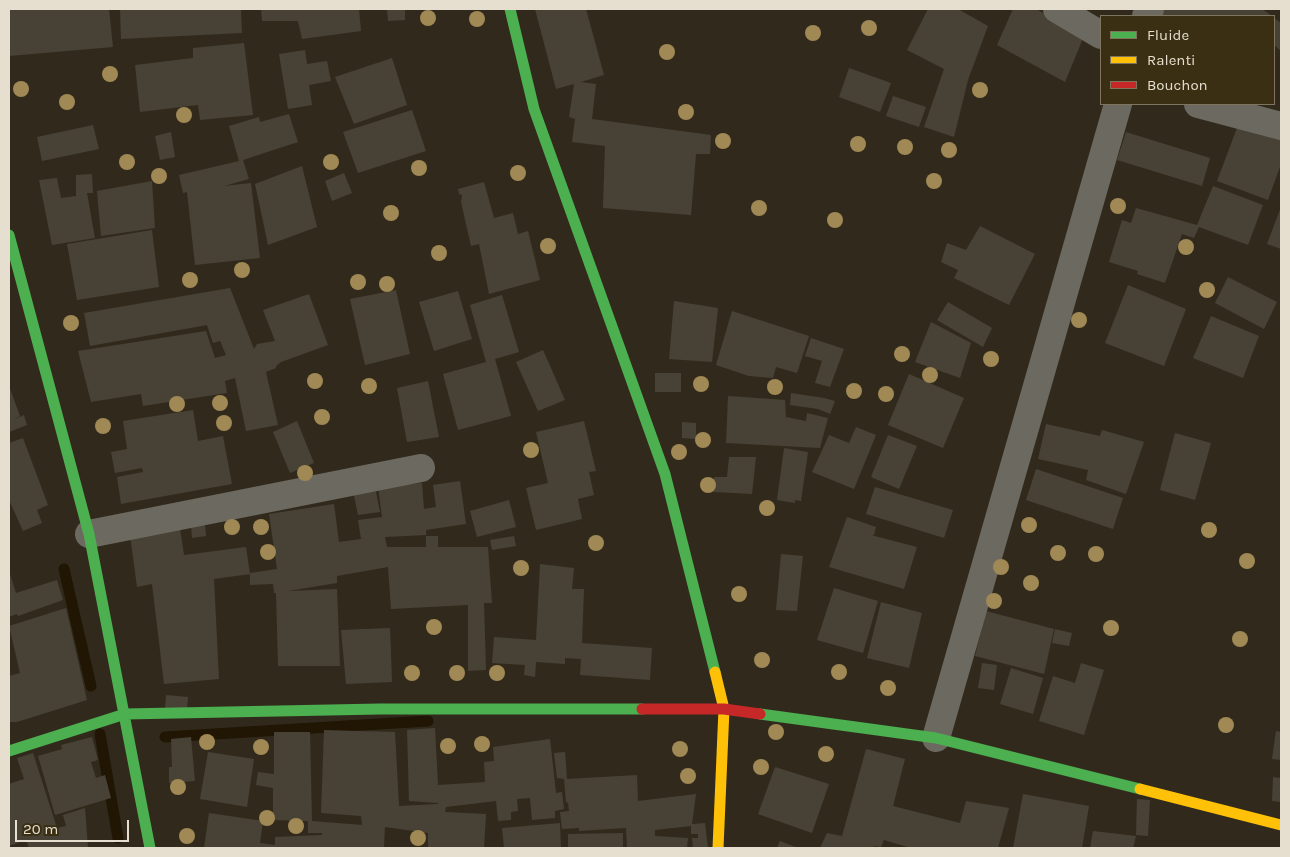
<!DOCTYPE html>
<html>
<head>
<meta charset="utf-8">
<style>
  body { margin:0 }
  #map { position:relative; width:1290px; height:857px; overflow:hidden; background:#312a1c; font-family:Karla,sans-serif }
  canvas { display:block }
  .frame { position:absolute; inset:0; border:10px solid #e6dfcf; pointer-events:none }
  .legend { position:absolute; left:1100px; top:15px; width:175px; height:90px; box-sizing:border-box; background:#3a2e13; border:1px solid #7f755e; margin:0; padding:6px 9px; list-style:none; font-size:15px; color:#e6dfcf }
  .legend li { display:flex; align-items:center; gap:10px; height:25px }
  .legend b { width:25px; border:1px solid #7f755e }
  .scale { position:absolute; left:15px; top:820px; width:114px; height:22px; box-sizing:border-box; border:2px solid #e6dfcf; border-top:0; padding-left:6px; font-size:15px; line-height:18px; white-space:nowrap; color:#e6dfcf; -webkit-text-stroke:4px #3a2e13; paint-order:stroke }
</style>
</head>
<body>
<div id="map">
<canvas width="1290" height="857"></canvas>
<div class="frame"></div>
<ul class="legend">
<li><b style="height:6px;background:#4caf50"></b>Fluide</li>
<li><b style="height:6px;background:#ffc107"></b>Ralenti</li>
<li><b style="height:6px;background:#c62828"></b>Bouchon</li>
</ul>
<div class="scale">20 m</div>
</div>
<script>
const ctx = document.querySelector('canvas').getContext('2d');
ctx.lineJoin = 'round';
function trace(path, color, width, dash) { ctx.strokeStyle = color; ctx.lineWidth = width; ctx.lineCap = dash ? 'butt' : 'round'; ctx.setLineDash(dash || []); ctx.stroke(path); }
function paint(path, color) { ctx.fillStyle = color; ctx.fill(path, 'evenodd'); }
trace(new Path2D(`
  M64,569L91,686
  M100,734L118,838
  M165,737L428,721`), '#211503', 11);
paint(new Path2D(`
  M9,9H109L113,47L9,56Z
  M120,9H241L242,33L121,39Z
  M261,9H359L361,31L302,39L298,21H262Z
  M387,9H405V20L388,21Z
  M535,9H586L604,75L581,82L596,84L592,119L711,135L710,154H696L691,215L603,208L605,146L572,142L575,119L569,117L574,84L556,89Z
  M928,9H958L988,26L968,80L954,137L924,127L944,69L907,50Z
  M1013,9H1036L1084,36L1065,82L997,45Z
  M1164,9H1262L1272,16H1163L1161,15Z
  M1274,18L1281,23V51L1274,45Z
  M244,43L253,115L200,120L198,105L140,112L135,65L193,58V48Z
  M305,50L307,64L327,61L331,81L309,85L312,105L288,109L279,54Z
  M392,58L407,105L354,124L335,77Z
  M849,68L891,83L880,112L839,97Z
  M893,96L926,107L919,127L886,116Z
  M412,110L426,151L358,173L343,132Z
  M289,114L298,142L243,160L249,179L224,186L251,183L260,258L195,265L187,192L183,193L179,175L239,161L229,126L259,117L260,122Z
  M1240,120L1281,136V164L1268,200L1217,181Z
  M93,125L99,149L42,161L37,137Z
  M171,132L175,157L160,160L155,136Z
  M1126,132L1210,158L1202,186L1117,160Z
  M302,166L317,227L268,245L255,184Z
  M344,173L352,193L332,201L325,181Z
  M92,174L93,193H87L95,238L52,245L39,180L57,178L61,198L76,196V175Z
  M152,181L155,228L101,236L97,191Z
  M484,182L494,218L513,213L518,234L528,231L540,280L489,294L479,244L471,246L461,202L462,195L459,194L458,189Z
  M1213,186L1263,205L1248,245L1199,227L1194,238L1182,234L1165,283L1137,274L1138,271L1109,262L1122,220L1131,223L1136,208L1197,225Z
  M1281,207V249L1267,244Z
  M980,226L1035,254L1009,305L954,278L958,270L941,262L947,243L966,250Z
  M152,230L159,287L77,300L67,244Z
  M1228,277L1277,302L1264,329L1215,303Z
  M1128,285L1186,309L1164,366L1105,343Z
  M230,288L254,349L257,344L275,341L263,310L309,294L328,345L281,362L276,366V368L266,372L278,425L246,431L235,378L225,381L227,393L143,406L141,394L91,402L78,351L206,331L215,358L226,355L220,341L213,343L207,325L90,346L84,313Z
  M396,290L410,354L365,365L350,299Z
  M458,291L472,339L434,351L419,302Z
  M502,295L519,352L495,359L511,416L458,430L443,374L486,362L470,305Z
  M674,301L718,308L712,362L669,359Z
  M948,302L992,328L983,347L937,320Z
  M732,311L809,336L797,373L776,367L773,378L749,376L716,365Z
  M1211,316L1259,336L1243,378L1193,358Z
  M931,322L971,343L960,378L915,362Z
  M811,338L844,349L830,387L815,383L822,361L805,356Z
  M543,350L565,400L538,411L516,362Z
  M655,373H681V392H655Z
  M909,374L964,398L943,448L888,425Z
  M428,381L439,437L407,442L397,388Z
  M9,386L20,416L13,420L24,415L27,425L9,432Z
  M791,393L824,398L835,401L830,414L818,409L790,405Z
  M728,396L785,400L786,417L806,421L807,413L828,418L820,448L726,443Z
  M193,410L198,441L223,436L232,484L121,504L117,477L143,472L142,468L115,473L111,452L127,449L123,421Z
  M297,421L314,463L290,473L273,432Z
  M584,421L596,471L589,472L594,495L578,499L582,519L536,530L526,488L548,483L536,432Z
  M682,422L696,423V439L682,438Z
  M1046,424L1100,436L1102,430L1144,442L1126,494L1086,480L1088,470L1038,459Z
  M856,427L876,435L854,489L812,472L829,435L849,443Z
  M1175,433L1211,443L1195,500L1160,490Z
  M888,435L917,446L899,489L871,477Z
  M23,438L48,505L37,510L42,523L23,531L9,500V443Z
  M784,448L808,452L801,501L795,500V503L777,500Z
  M729,457H756L752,494L713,492L714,477H727Z
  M1036,469L1123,498L1113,529L1026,500Z
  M460,481L466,524L426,530V535L385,537L387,547H426V536H438V547H488L492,603H484L486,670L468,671V605L391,609L388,567L337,576V583L288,591L337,589L340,666H278L276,593H274L273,584L250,585V573L277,569L269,514L334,504L339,542L361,539L358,520L382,517L378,486L422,483L424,509L436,507L433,485Z
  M375,487L380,512L358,515L353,491Z
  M875,487L953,510L944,538L866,514Z
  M509,500L516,527L477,537L470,511Z
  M847,517L876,527L874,535H871L917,547L904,589L829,567Z
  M205,525L206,536L192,538L191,526Z
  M180,528L184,555L246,547L250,574L214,579L219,679L164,684L152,584L137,587L130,535Z
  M514,536L516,546L492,550L490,540Z
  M781,554L803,556L797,611L776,610Z
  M540,564L574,568L572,589H584L582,643L652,648L650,680L580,675L581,659L565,658V664L536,662L535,677L524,675L525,665L492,663L494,637L536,640Z
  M9,571L16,593L57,580L63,600L18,616L17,614L9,617Z
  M834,588L878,601L863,653L817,640Z
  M881,602L922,613L909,668L867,658Z
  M66,608L87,700L17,722H9V676L20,673L9,626Z
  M986,611L1054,629L1044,674L975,656Z
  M390,628L392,682L346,684L341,630Z
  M1055,629L1072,633L1069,646L1052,643Z
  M982,663L997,665L994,690L978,688Z
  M1081,663L1104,670L1084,735L1039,721L1053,676L1075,683Z
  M1011,668L1043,678L1033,714L1000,704Z
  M166,695L188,697L187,709L165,708Z
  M435,728L438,785L485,782L484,762L494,761L493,747L550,739L556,793L562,792L564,809L555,811V818L532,820L530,798L517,799L518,811L511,812V820L498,821L496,801L446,807L445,812L486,814L484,848H428V833L385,827L384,847L381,848H204L209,813L263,821L260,843L275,845V837L322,835V833H308V821L273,820V788L256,785L258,772L274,774V732H310L312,821L362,825L361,816L321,813L324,730L395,732L399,806L438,804V803L409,801L407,730Z
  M1276,731L1281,732V760L1272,759Z
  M92,737L98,760L91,762L96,778L105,775L111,798L55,815L38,756L62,749L61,745Z
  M191,737L195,781L169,783V767H172L171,739Z
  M866,749L905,759L893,806L960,823L966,801L1009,808L998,848H911L884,840L881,847L874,846L873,848H820L827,833L842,836Z
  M208,752L254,759L247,807L200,799Z
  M565,752L567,779L637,775L638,801L696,794L692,824L705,823L708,848H693L692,838H698V834H691V826L655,830V836L688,838L687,848H627L626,828L579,831V828L562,829L560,812L569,811L568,803L566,802L564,779L557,778L554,753Z
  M33,753L57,828L66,826L63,815L85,808L88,848H29L26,840L9,846V784L24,779L17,758Z
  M775,767L829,784L812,833L758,814Z
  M1273,777L1281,778V802L1272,801Z
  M1023,794L1089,806L1082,848H1013Z
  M1137,799L1150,800L1148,836L1136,835Z
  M560,823L561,848H504L502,828Z
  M1093,831L1136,836L1133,848H1090Z
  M623,833V848H568V834Z
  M780,841L798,848H777Z`), '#484236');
trace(new Path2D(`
  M1057,9L1101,35
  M1146,16L1150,9
  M1198,104L1281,126
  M89,534L421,468
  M936,738L1118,104`), '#6c6960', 28);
trace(new Path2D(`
  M510,9L534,109L665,474L715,672
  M9,235L89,534L150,848
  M760,714L936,738L1140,789
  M9,751L125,714L380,709H642`), '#4caf50', 11);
trace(new Path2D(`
  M715,672L724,709L718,848
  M1140,789L1281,825`), '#ffc107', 11);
trace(new Path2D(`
  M642,709H724L760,714`), '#c62828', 11);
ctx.fillStyle = '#a08955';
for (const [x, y] of [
  [428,18],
  [477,19],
  [869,28],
  [813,33],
  [667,52],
  [110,74],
  [21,89],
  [980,90],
  [67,102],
  [686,112],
  [184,115],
  [723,141],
  [858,144],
  [905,147],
  [949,150],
  [127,162],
  [331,162],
  [419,168],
  [518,173],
  [159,176],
  [934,181],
  [1118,206],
  [759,208],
  [391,213],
  [835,220],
  [548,246],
  [1186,247],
  [439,253],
  [242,270],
  [190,280],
  [358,282],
  [387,284],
  [1207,290],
  [1079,320],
  [71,323],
  [902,354],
  [991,359],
  [930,375],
  [315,381],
  [701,384],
  [369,386],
  [775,387],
  [854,391],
  [886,394],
  [220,403],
  [177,404],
  [322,417],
  [224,423],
  [103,426],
  [703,440],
  [531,450],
  [679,452],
  [305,473],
  [708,485],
  [767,508],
  [1029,525],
  [232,527],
  [261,527],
  [1209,530],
  [596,543],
  [268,552],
  [1058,553],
  [1096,554],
  [1247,561],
  [1001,567],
  [521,568],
  [1031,583],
  [739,594],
  [994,601],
  [434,627],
  [1111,628],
  [1240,639],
  [762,660],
  [839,672],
  [412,673],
  [457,673],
  [497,673],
  [888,688],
  [1226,725],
  [776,732],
  [207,742],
  [482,744],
  [448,746],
  [261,747],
  [680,749],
  [826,754],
  [761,767],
  [688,776],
  [178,787],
  [267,818],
  [296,826],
  [187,836],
  [418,838]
]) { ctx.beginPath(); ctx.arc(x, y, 8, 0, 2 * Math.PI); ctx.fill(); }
</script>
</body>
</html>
